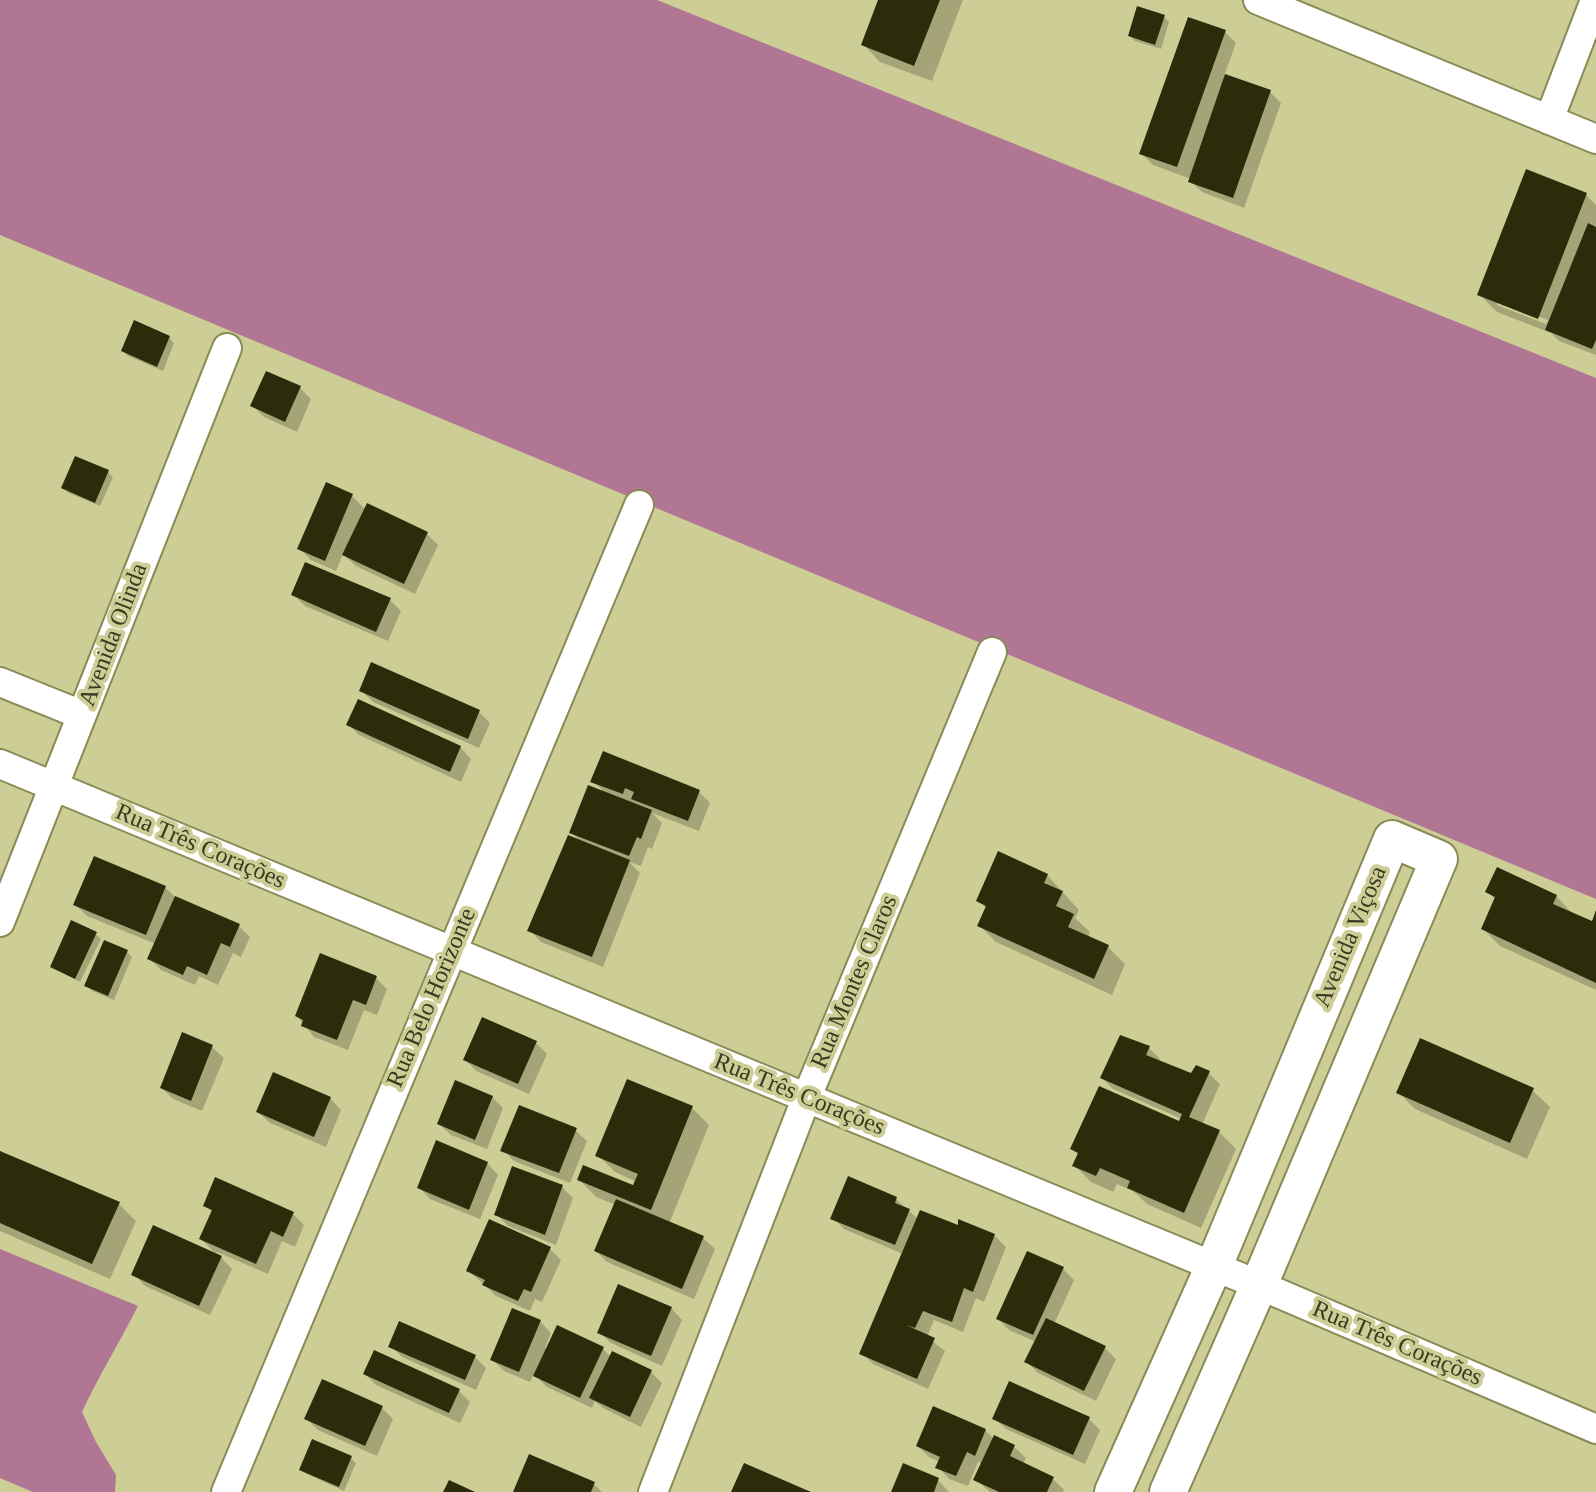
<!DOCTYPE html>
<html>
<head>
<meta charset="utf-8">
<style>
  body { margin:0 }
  canvas { display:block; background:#cdcd96 }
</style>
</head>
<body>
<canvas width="1596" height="1492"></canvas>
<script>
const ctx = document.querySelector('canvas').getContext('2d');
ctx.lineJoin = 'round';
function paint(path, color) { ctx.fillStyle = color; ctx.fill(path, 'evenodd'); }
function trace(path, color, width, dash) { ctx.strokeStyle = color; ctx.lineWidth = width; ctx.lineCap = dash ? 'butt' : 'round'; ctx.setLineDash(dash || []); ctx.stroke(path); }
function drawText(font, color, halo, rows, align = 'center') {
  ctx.font = font + ' Georgia,serif'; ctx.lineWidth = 8; ctx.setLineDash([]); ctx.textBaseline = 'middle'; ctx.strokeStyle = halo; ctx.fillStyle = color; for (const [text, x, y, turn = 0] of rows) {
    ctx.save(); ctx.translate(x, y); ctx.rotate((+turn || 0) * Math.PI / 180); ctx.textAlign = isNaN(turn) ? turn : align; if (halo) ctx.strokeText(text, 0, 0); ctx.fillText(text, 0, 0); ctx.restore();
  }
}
paint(new Path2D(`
  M0,0H657L1596,378V899L0,235Z
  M0,1249L138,1306C120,1342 99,1375 82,1412L96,1442L116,1475L115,1492H33L0,1478Z`), '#b17694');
paint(new Path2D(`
  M880,0H963L932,81L880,62L863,44Z
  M1164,17L1169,22L1161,49L1135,41L1130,36Z
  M1225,32L1236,43L1224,76L1269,91L1281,103L1244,208L1202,192L1190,181L1191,179L1153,165L1141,153Z
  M1586,195L1596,205V355L1559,341L1551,333L1497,312L1479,294ZM1497,301L1548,320L1546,324L1497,305Z
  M169,338L174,343L163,371L128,356L123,351Z
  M300,388L311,399L297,432L264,417L253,406Z
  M108,472L113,477L100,506L69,493L63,488Z
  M352,496L366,510L427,534L438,545L415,594L356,566L343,554L336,571L311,560L300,549Z
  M294,595L390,600L401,611L388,641L305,606Z
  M361,690L479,712L490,723L479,748L373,702Z
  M348,724L460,747L471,759L461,782L359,735Z
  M593,781L699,792L710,803L699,831L652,813L662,823L652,849L648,847L641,866L629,862L640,873L603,967L541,942L530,930L582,843L572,833L606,794Z
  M1047,875L1079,910L1075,918L1090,932L1088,938L1108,947L1125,964L1112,995L996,942L979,925L987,909L979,901Z
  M165,887L176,898L239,926L250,937L241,957L233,953L218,985L199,976L195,985L161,970L150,959L156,944L87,916L76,905Z
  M1488,892L1556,896L1573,914L1594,924L1596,917V990L1500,946L1483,929L1496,900Z
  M96,934L101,939L80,982L53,966Z
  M127,952L132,957L114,1000L92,991L87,985Z
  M376,978L387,989L377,1015L364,1010L348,1050L314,1037L297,1016Z
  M183,1035L212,1047L224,1058L202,1111L173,1099L162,1088Z
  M536,1043L547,1054L529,1094L476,1071L465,1059Z
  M1149,1048L1160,1059L1158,1062L1191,1076L1208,1073L1220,1084L1202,1125L1219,1132L1236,1149L1201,1228L1147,1204L1133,1191L1117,1184L1113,1192L1091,1182L1074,1165L1079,1155L1073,1149L1180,1124L1182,1119L1113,1089L1102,1078Z
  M1532,1090L1550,1107L1527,1159L1415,1109L1398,1092Z
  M492,1097L503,1108L487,1149L451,1135L439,1124Z
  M330,1098L341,1110L326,1147L270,1123L258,1112Z
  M692,1108L709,1125L669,1224L703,1238L715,1249L694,1299L607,1262L596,1251L616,1205L596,1197L579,1179L634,1188L637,1182L615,1172L598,1155Z
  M575,1130L587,1141L570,1183L514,1161L503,1150Z
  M0,1153L119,1204L136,1221L110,1279L0,1231Z
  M487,1163L498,1175L480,1219L430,1199L419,1187Z
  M562,1187L573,1198L556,1245L508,1226L496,1214Z
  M896,1199L918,1219L994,1235L1006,1247L984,1302L976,1298L963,1332L934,1320L927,1337L945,1351L928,1389L873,1364L862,1353L903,1254L844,1229L833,1218Z
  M205,1205L293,1214L304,1225L295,1247L282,1241L268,1274L215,1251L232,1269L210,1315L145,1286L134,1274L218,1256L201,1239L213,1213Z
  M550,1249L561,1260L542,1302L535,1299L530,1311L496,1296L468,1270Z
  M1063,1269L1074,1280L1054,1324L1105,1348L1116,1359L1096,1401L1038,1373L1027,1362L1036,1342L1009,1330L998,1319Z
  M671,1308L682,1320L662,1366L611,1343L599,1332Z
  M540,1321L551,1333L545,1348L603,1349L611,1357L613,1353L651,1372L662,1383L641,1427L603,1408L595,1401L592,1408L547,1387L534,1374L530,1382L504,1371L493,1360Z
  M391,1346L475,1357L486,1368L476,1390L402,1357Z
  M365,1374L459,1391L470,1402L460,1423L376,1385Z
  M382,1408L393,1419L377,1456L318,1430L307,1419Z
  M994,1418L1089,1419L1100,1430L1085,1464L1006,1429Z
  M985,1430L994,1439L1014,1447L1026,1458L1023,1464L1053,1479L1064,1490L1063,1492H990L975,1479L983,1464L978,1462L968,1486L949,1479L938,1467L940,1462L929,1457L918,1446Z
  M351,1458L356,1463L344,1491L307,1474L301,1469Z
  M938,1480L949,1492H893Z
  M594,1484L602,1492H515Z`), '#0003');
paint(new Path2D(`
  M878,0H940L914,66L861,45Z
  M1137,6L1165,15L1155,45L1128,36Z
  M1188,17L1226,30L1177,167L1139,154Z
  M1225,74L1271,90L1233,198L1188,182Z
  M1526,169L1587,193L1538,319L1477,295Z
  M1588,223L1596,227V340L1592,349L1545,330Z
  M134,320L170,336L157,367L121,351Z
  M266,371L301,386L285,422L250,406Z
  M75,456L109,470L95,503L61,488Z
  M326,482L353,494L325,561L297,549Z
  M367,503L428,532L404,584L342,555Z
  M305,562L391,598L376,632L291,595Z
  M371,662L480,710L468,739L359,691Z
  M358,699L461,746L450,772L346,725Z
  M603,751L700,790L688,821L631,799L634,792L625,788L623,794L590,782Z
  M588,785L652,810L641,839L637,837L629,856L569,833Z
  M568,835L630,860L592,957L527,931Z
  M998,851L1048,874L1044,883L1063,891L1056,906L1074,914L1068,927L1109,945L1094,979L977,926L986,906L976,901Z
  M94,856L166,886L146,935L73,905Z
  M1497,867L1557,895L1553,904L1592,921L1596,910V983L1481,929L1495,897L1485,892Z
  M175,896L240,924L230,947L221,943L207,975L187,966L183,975L147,959Z
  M71,920L97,932L75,979L50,967Z
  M104,940L128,950L108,996L84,986Z
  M320,953L377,976L366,1005L353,1000L337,1040L301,1026L303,1020L295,1016Z
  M482,1017L537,1041L518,1084L463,1060Z
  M182,1032L213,1045L191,1101L160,1088Z
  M1120,1035L1150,1046L1146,1055L1191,1073L1196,1065L1210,1071L1189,1117L1220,1130L1184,1213L1127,1188L1130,1181L1100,1168L1096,1176L1072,1166L1078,1153L1070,1149L1099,1086L1179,1121L1182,1114L1100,1078Z
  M1420,1038L1534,1088L1510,1143L1396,1093Z
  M273,1072L331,1097L314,1137L256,1112Z
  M627,1079L693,1106L651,1210L577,1180L583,1165L633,1185L638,1174L595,1156Z
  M455,1080L493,1096L475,1140L437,1124Z
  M519,1105L577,1128L559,1173L500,1151Z
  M436,1140L488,1162L469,1210L417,1188Z
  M0,1151L120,1202L92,1264L0,1223Z
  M512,1166L563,1185L545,1235L494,1215Z
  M848,1176L897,1197L895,1203L910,1209L895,1245L830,1219Z
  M215,1177L294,1212L283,1237L271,1231L256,1264L199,1239L212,1210L203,1206Z
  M616,1199L704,1236L682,1289L594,1251Z
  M920,1210L958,1225V1219L995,1234L973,1292L964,1288L952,1322L923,1311L915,1328L906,1325L935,1338L917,1379L859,1354Z
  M489,1219L551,1247L531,1292L524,1289L518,1301L482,1285L485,1280L466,1271Z
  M153,1225L222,1256L199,1306L131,1275Z
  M1027,1251L1064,1267L1033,1335L996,1319Z
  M618,1284L672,1307L651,1356L597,1333Z
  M512,1308L541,1320L519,1372L490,1360Z
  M1046,1318L1106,1346L1084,1391L1024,1362Z
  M399,1321L476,1355L465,1380L388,1347Z
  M557,1325L604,1347L580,1398L533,1376Z
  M374,1350L460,1389L449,1413L363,1374Z
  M612,1351L652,1370L630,1417L589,1398Z
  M322,1379L383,1406L365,1446L304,1419Z
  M1009,1381L1090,1417L1073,1455L992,1419Z
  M933,1406L986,1429L975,1456L967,1452L956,1476L935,1468L940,1457L916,1446Z
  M994,1435L1015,1445L1010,1456L1054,1477L1047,1492H999L973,1480Z
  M312,1439L352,1456L339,1487L299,1470Z
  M529,1454L595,1482L591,1492H513Z
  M744,1463L811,1492H731Z
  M903,1463L939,1478L934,1492H891Z
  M449,1480L475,1492H443Z`), '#2c2c0b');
const minor = new Path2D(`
  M1258,0L1596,139
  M1549,120L1595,0
  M0,682L82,715
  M0,764L1259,1285L1596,1429
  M0,922L227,348
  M226,1492L639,505
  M653,1492L806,1099L992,652`);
const tertiary = new Path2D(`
  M1113,1492L1214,1266L1392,839L1439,859L1259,1285L1168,1492`);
trace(minor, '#8a8a55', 32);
trace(tertiary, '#8a8a55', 40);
trace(minor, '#fff', 28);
trace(tertiary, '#fff', 36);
drawText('24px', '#3a3a23', '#cdcd96', [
  ["Avenida Olinda",114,635,-69],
  ["Rua Três Corações",200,847,23],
  ["Avenida Viçosa",1351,937,-67],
  ["Rua Montes Claros",855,982,-67],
  ["Rua Belo Horizonte",432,998,-67],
  ["Rua Três Corações",799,1095,22],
  ["Rua Três Corações",1397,1344,23]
]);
</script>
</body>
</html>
